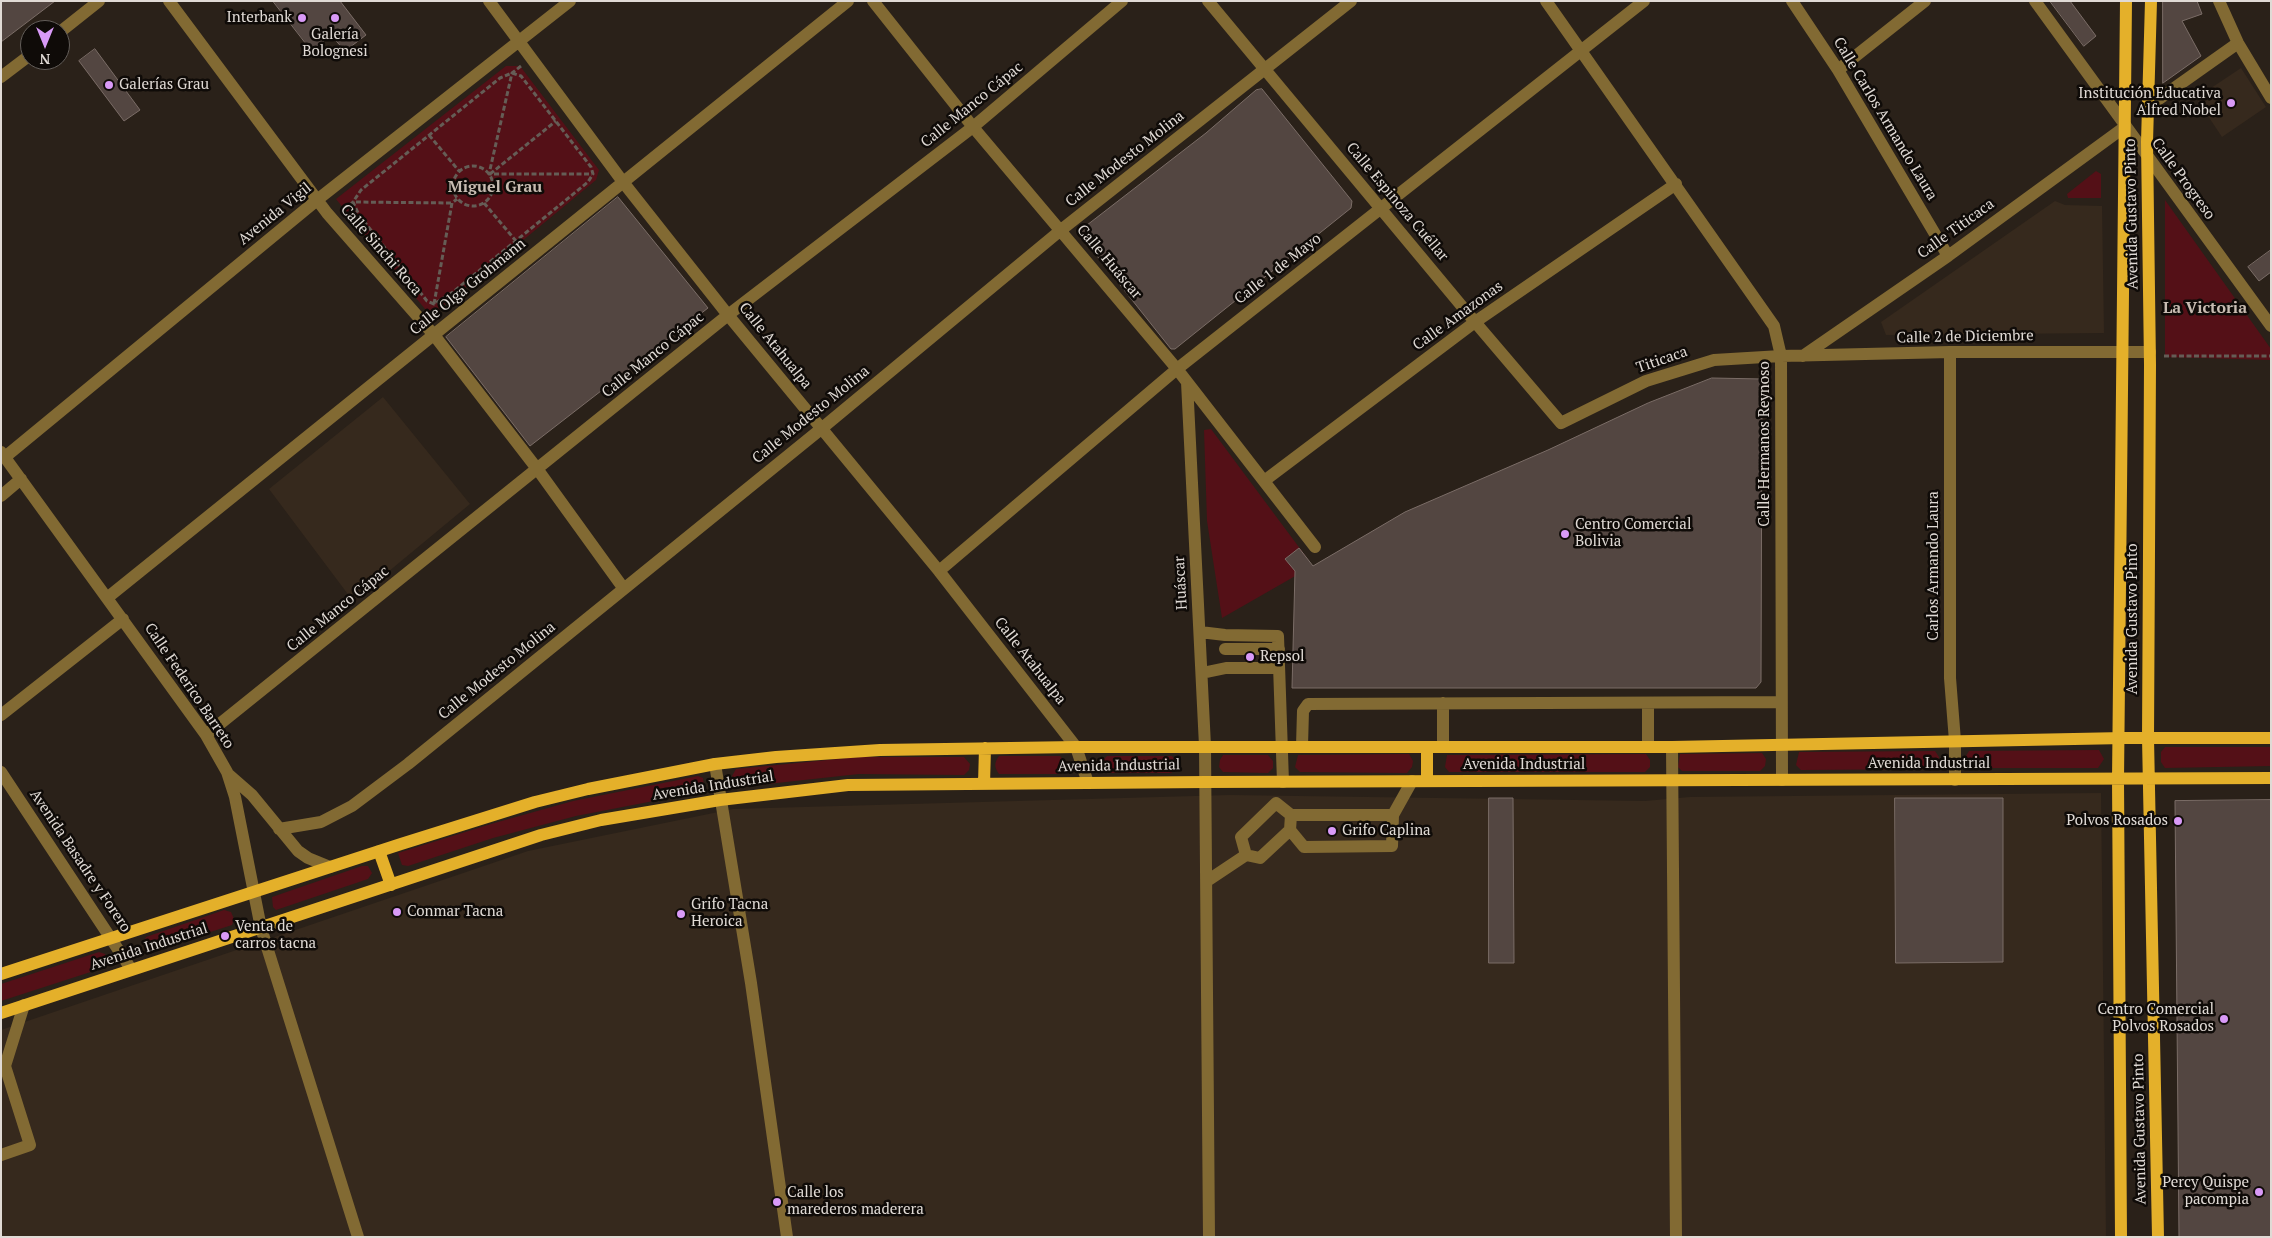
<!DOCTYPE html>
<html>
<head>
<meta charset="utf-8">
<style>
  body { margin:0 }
  #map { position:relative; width:2272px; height:1238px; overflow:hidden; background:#2a2119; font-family:"PT Serif",serif }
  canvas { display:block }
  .frame { position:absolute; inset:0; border:2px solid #e0dad5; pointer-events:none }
  .north { position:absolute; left:20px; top:20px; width:50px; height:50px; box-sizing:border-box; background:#0f0b08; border:1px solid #635e5a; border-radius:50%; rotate:180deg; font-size:14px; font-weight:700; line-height:20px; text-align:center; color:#e0dad5 }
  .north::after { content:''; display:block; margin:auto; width:18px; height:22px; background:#d99af7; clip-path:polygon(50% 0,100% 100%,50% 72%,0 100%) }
</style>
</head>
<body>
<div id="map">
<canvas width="2272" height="1238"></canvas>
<div class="frame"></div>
<div class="north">N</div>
</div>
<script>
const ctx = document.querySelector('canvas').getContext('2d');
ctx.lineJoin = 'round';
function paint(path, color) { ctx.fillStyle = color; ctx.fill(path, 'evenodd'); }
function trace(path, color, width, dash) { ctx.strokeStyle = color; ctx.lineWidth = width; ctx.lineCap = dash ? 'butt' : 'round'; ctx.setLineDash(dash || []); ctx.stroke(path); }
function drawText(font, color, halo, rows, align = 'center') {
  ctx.font = font + ' "PT Serif",serif'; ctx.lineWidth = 5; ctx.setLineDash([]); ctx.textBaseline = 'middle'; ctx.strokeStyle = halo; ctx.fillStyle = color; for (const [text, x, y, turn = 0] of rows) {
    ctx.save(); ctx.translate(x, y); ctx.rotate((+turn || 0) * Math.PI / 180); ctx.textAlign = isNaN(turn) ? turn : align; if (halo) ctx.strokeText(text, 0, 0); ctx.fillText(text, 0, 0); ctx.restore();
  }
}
paint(new Path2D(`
  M2241,68L2266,107L2222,137L2196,98Z
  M2055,201L2065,205L2102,206L2104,333L1886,335L1881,322Z
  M383,397L470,504L353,601L269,489Z
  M2101,793L2106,1237H1V1030L528,851L733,809L1230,795L1645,801L1690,797Z`), '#36291d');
paint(new Path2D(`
  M506,66H520L599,170L596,180L436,312L425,309L336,199Z
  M2096,171L2101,174V198H2068L2067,194Z
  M2165,200L2271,349V360L2165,357Z
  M1211,429L1307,558L1311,567L1222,618L1207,521L1204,430Z
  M2165,747H2271V766L2165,768L2161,762V752Z
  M2099,750L2104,759L2098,768H1971L1966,764V756L1969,751Z
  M1935,751L1939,757L1938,764L1933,769L1801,770L1796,765L1799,752Z
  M1762,753L1766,759L1765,766L1760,771H1682L1678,767L1680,754Z
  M1409,754L1413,761L1412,767L1407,773L1300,772L1295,767L1298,755Z
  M1646,754L1650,760V767L1645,772H1449L1445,767L1447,755Z
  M1223,755H1268L1273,761V768L1268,773L1223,772L1219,767L1220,760Z
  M999,756H1060L1066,763L1065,769L1060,774H999C994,767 994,763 999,756Z
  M1107,756H1172L1177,762V769L1171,773H1107L1103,768V760Z
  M858,757H964L970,764L969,770L964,775L859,774L740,787L735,784L732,776L736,769Z
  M698,776L703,778L704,787L700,792L576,816L493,838L408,866L402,865L398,853L491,824L573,801Z
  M362,866H368L372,873L368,879L276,910L273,907L272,897Z
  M224,910L231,912L234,919L232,925L155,950L148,949L144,942L146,937Z
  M99,952L105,954L108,961L106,967L1,1001V984Z`), '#541017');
const building = new Path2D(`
  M1,1H55L1,42Z
  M273,1H340L366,35L345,51L331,35L312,51Z
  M2050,1H2070L2096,36L2084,46Z
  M2163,1H2197L2202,14L2182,21L2201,56L2163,83Z
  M95,49L140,110L124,121L79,61Z
  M1262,89L1352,201L1351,208L1175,349H1171L1078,232L1206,133L1256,90Z
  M618,197L708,308L530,446L446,337Z
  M2271,250V272L2259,281L2248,267Z
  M1712,378L1762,379L1761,682L1756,688H1292L1295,571L1285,559L1299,548L1313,566L1405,512L1548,450L1648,403Z
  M1489,798H1513L1514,963H1489Z
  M1895,798H2003V962L1896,963Z
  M2271,800V1237H2179L2175,801Z`);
paint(building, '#534641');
trace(building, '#7b6d67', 1);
trace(new Path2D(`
  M521,66L512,73L489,174H592
  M512,73L521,76L591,167L593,174L588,182L453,292L434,304L427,301L359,215L353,202L361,190L500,78Z
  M429,135L459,171
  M453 186a20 20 0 1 1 40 0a20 20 0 1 1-40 0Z
  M490,174L556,121
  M484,203L516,241
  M344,210L353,202L452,203
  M434,304L452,203L457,199
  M2164,356H2271`), '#655d56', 3, [5, 2.5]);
trace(new Path2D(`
  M169,1L327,213L434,335L538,470L624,589
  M489,1L623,182L728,315L939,571L1076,747L1088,783
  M873,1L973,127L1177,369L1315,547
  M1208,1L1475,322L1561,423L1646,381L1714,360L1781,356L1950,352H2150
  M1546,1L1774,326L1781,356L1782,780
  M1792,1L1838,70L1948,256
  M2035,1L2271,326
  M2219,1L2238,43L2271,98
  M60,32L99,1
  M1838,70L1925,1
  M1,77L30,55
  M2149,106L2238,43
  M1950,352V678L1955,741V780
  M1803,356L1948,256L2126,126
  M1187,382L1205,746L1209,1237
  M1,452L206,735L227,772L235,797L261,928L358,1237
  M5,457L317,200L570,1
  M1264,481L1475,322L1676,184
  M1,496L21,479
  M939,571L1177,369L1644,1
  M107,598L848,1
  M1200,632L1225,635L1278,636L1283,782
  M1225,649H1279
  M1202,673L1226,668H1279
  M1,715L123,619
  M206,735L728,315L973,127L1122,1
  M1302,746L1303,711L1308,704L1781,702
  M1443,747V703
  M1648,747V703
  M1672,747L1676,1237
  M715,764L751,983L787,1237
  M1,772L131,969
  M228,774L252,795L298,851L308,858L330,867
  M1291,815L1290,830L1304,847L1392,846L1393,815L1412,781
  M279,829L321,822L352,806L408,764L821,429L1061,230L1351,1
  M1246,855L1241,837L1276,803L1291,815H1393
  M1207,881L1246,855L1260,858L1290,830
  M1,1155L30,1145L5,1066L24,1005`), '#826a33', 12);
trace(new Path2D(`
  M2151,1L2147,142L2150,365L2148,738L2158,1237
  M1427,747V781
  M984,784L985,748
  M379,851L391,885
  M1,974L401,844L535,802L588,789L715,764L776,757L880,750L1076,747H1672L2124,738H2271
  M1,1013L541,835L601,820L720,800L848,785L1206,782L2271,778
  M2121,1237L2118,780L2126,1`), '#e4b02a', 12);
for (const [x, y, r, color] of [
  [302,18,5,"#d99af7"],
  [335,18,5,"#d99af7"],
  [109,85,5,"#d99af7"],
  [2231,103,5,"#d99af7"],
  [1565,534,5,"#d99af7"],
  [1250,657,5,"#d99af7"],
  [2178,821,5,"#d99af7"],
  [1332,831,5,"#d99af7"],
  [397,912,5,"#d99af7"],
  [681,914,5,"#d99af7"],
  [225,936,5,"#d99af7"],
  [2224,1019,5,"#d99af7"],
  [2259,1192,5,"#d99af7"],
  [777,1202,5,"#d99af7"]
]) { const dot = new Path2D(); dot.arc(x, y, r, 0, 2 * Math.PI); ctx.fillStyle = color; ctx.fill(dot); trace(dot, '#0f0b08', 2); }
drawText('15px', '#e0dad5', '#0f0b08', [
  ["Interbank",292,18,"right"],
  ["Galería",335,35,"center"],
  ["Bolognesi",335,52,"center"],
  ["Galerías Grau",119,85],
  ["Institución Educativa",2221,94,"right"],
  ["Alfred Nobel",2221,111,"right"],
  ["Centro Comercial",1575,525],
  ["Bolivia",1575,542],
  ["Repsol",1260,657],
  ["Polvos Rosados",2168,821,"right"],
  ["Grifo Caplina",1342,831],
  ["Grifo Tacna",691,905],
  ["Heroica",691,922],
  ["Conmar Tacna",407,912],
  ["Venta de",235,927],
  ["carros tacna",235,944],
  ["Centro Comercial",2214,1010,"right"],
  ["Polvos Rosados",2214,1027,"right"],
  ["Percy Quispe",2249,1183,"right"],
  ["pacompia",2249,1200,"right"],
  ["Calle los",787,1193],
  ["marederos maderera",787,1210]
], 'left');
drawText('15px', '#e0dad5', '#0f0b08', [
  ["Calle Manco Cápac",972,105,-39],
  ["Calle Carlos Armando Laura",1885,119,59],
  ["Calle Modesto Molina",1125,159,-38],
  ["Calle Progreso",2183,179,54],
  ["Calle Espinoza Cuéllar",1397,202,50],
  ["Avenida Vigil",275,214,-39],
  ["Avenida Gustavo Pinto",2132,214,-91],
  ["Calle Titicaca",1956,229,-36],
  ["Calle Sinchi Roca",381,250,49],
  ["Calle Huáscar",1109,262,50],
  ["Calle 1 de Mayo",1278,269,-38],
  ["Calle Olga Grohmann",468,287,-39],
  ["Calle Amazonas",1458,316,-36],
  ["Calle 2 de Diciembre",1965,337,-1],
  ["Calle Atahualpa",775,346,51],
  ["Calle Manco Cápac",653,355,-39],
  ["Titicaca",1662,360,-19],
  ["Calle Modesto Molina",811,415,-39],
  ["Calle Hermanos Reynoso",1765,444,-90],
  ["Carlos Armando Laura",1934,566,-90],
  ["Huáscar",1181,583,-93],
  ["Calle Manco Cápac",338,609,-39],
  ["Avenida Gustavo Pinto",2133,619,-90],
  ["Calle Atahualpa",1030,661,52],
  ["Calle Modesto Molina",497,671,-39],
  ["Calle Federico Barreto",189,686,56],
  ["Avenida Industrial",1929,764],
  ["Avenida Industrial",1524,765],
  ["Avenida Industrial",1119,766,-1],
  ["Avenida Industrial",713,786,-9],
  ["Avenida Basadre y Forero",80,861,56],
  ["Avenida Industrial",149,947,-18],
  ["Avenida Gustavo Pinto",2140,1129,-91]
]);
drawText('bold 16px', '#c8bcb2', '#0f0b08', [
  ["Miguel Grau",495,187],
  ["La Victoria",2205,308]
]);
</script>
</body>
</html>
